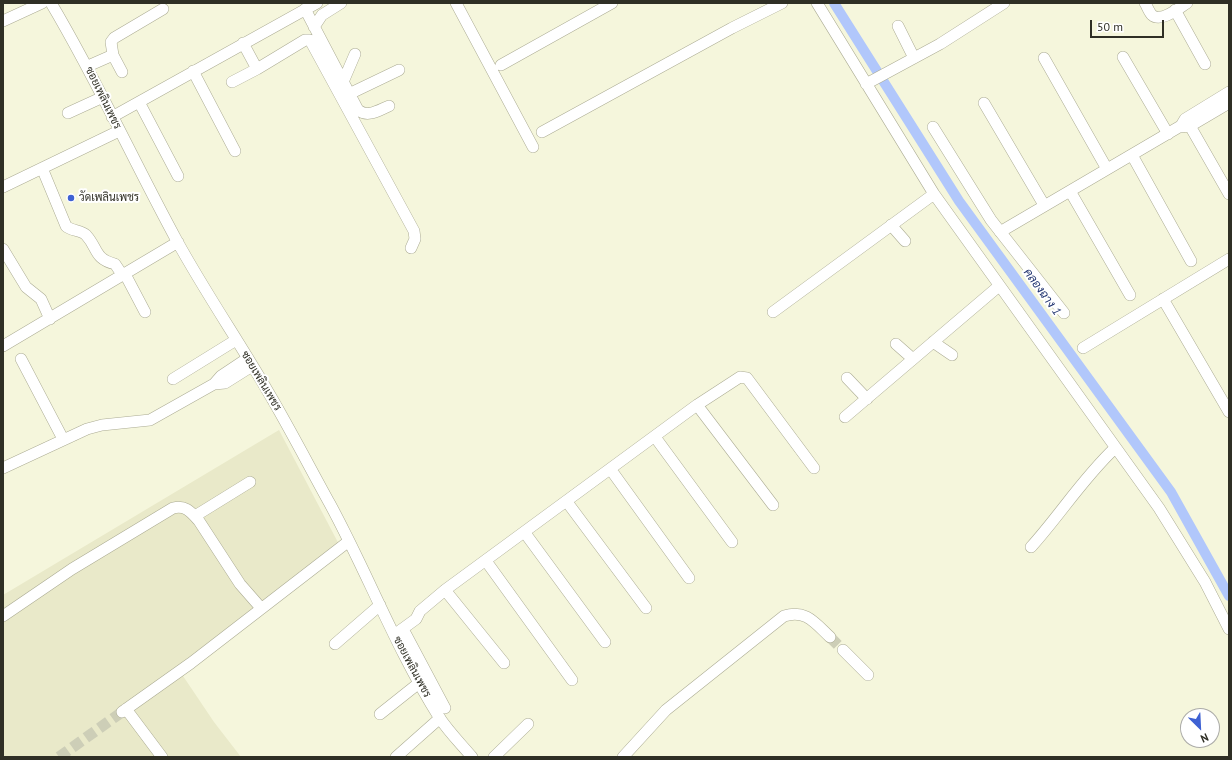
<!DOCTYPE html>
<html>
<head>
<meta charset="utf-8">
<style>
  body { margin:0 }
  #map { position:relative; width:1232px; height:760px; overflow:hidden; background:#f5f6dc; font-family:"PT Sans",sans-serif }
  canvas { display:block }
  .frame { position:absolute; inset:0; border:4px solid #2f2f25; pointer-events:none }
  .north { position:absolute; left:1180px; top:708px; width:40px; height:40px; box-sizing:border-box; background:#fff; border:1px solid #acaca8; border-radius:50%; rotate:156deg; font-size:11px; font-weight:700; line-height:16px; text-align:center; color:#2f2f25 }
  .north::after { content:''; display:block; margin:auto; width:14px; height:18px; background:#3e61d3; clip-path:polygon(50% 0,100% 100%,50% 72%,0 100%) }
  .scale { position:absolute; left:1090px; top:20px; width:74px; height:18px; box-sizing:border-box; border:2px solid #2f2f25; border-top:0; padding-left:5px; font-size:12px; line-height:14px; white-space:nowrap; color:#2f2f25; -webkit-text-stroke:3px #fff; paint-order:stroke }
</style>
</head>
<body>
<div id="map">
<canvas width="1232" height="760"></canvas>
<div class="frame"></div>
<div class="north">N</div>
<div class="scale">50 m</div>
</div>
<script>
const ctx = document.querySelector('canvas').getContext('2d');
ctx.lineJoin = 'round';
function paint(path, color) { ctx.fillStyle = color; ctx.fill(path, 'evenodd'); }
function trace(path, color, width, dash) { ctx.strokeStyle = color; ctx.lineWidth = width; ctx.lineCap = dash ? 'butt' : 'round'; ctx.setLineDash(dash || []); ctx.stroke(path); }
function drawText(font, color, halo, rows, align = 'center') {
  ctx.font = font + ' "PT Sans",Sarabun,sans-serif'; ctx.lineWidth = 4; ctx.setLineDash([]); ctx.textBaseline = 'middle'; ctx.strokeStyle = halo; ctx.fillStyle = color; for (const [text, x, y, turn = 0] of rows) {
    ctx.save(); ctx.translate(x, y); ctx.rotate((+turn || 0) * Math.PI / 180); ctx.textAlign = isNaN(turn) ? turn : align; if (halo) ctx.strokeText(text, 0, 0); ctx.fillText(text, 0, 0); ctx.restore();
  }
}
paint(new Path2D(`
  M279,430L343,552L181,673L214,722L241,757H3V595Z`), '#e9e9c9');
trace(new Path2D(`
  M834,3L959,201L1171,492L1229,596`), '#b1c7fb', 10);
trace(new Path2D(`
  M830,637L843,650
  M59,757L122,712`), '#cdceb7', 11, [11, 5.5]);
const minor = new Path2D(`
  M51,3C97,80 134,162 177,241C205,292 238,340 267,390C289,427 309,466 330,504C368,574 396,649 439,717C448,731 461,744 472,757
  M456,3L533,147
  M817,3L934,194L1159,508L1205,582L1229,629
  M1145,3C1147,6 1149,12 1152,15C1161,23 1179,8 1187,3
  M305,9L358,110C368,118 379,110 389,106
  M1175,10L1205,64
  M3,21L42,3
  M898,26L914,58
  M314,27L322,15L341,3
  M243,43L257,69L305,40H310L414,231L415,239L411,248
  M113,55L122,72
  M1123,57L1168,134
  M1044,58L1107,169
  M501,65L612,3
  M88,66L113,55L111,42L114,38L163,9
  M193,71L235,151
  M232,82L257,69
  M343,82L355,54
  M866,84L940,44L1004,3
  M349,94L399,70
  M139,102L178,176
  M984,103L1044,205
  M68,113L103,97
  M112,117L317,3
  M1186,119L1229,194
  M1182,124L1185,119L1229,92
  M933,127L991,220L1064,313
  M542,132L732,28L782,3
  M1132,155L1191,261
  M42,168L66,226C71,231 81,230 86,235C98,248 94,259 115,264L123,276
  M3,187L119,131
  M1070,191L1130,295
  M891,225L905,241
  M1000,232L1179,127L1190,126L1229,103
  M3,249L26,287L41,299L50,319
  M125,274L145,312
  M1163,299L1229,412
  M773,312L934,194
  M933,342L952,355
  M896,344L913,359
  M3,346L178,242
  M1083,348L1229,259
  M21,359L63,439
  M847,378L867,399
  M173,379L236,340
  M214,384L221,376L248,358
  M697,405L773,505
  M845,417L999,286
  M655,437L732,542
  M3,468L87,429L102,425L150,420L214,384L225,383L252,366
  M611,470L689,578
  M567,502L646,608
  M195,516L250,482
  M525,533L605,642
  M1031,547C1060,515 1083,478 1115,448
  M486,561L572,680
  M445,590L504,663
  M3,616L72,569L173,508C186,505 191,512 199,521L240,584L261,608
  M403,629L445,708
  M394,635L416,619L420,611L445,590L697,405L740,377L747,378L814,468
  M335,644L380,605
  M843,650L868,675
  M126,709L162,757
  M122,712L191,663L349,541
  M380,714L419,683
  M396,757L440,718
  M494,757L528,724
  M623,757L666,710L784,616C806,609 815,623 830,637`);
trace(minor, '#abab93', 12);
trace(minor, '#fff', 11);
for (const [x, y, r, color] of [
  [71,198,4,"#3e61d3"]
]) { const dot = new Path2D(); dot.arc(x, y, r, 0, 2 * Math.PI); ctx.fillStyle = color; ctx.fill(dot); trace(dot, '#fff', 1.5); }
drawText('11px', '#2f2f25', '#fff', [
  ["ซอยเพลินเพชร",103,98,64],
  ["ซอยเพลินเพชร",261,381,59],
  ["ซอยเพลินเพชร",412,667,62]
]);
drawText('11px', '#2f2f25', '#fff', [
  ["วัดเพลินเพชร",79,198]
], 'left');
drawText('italic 12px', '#20336f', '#fff', [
  ["คลองฉาง 1",1042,292,54]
]);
</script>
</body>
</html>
